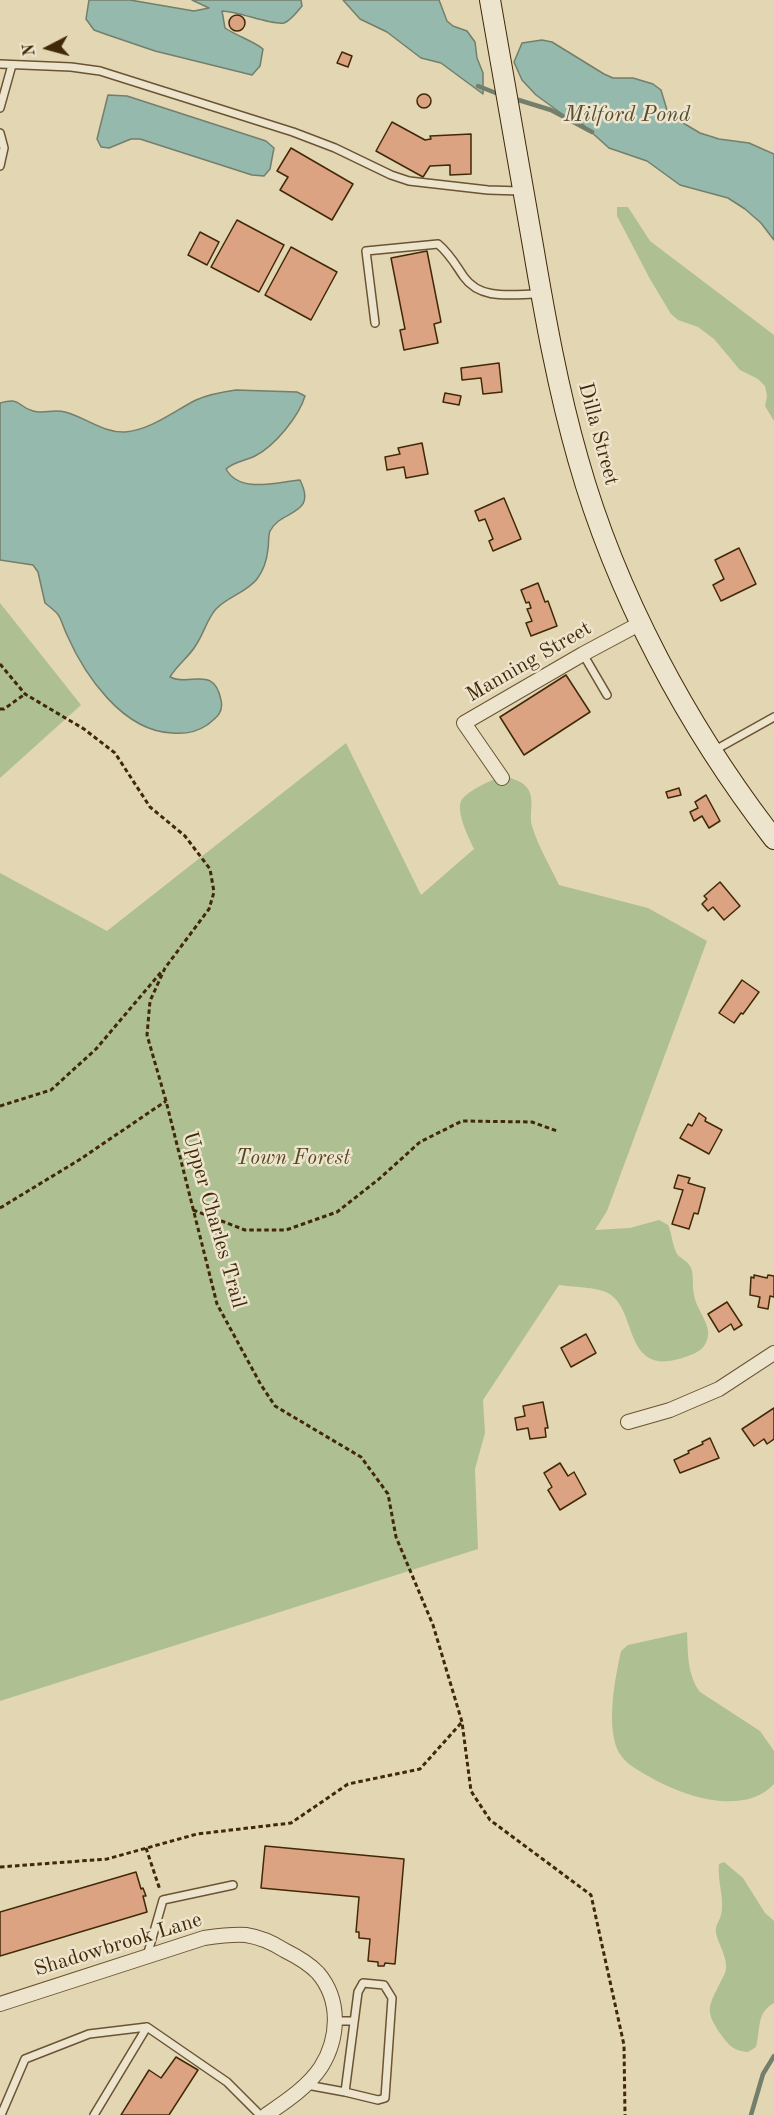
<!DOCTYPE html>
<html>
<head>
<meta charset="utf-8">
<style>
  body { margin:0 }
  #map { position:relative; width:774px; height:2115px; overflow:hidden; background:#e3d6b3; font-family:"Old Standard TT",serif }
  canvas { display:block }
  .north { position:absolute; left:18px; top:18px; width:60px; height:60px; -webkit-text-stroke:4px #ede4ce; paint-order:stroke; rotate:264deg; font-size:16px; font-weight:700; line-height:24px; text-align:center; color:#412907 }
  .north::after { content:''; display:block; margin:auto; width:21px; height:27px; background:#412907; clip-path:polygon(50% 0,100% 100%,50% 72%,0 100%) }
</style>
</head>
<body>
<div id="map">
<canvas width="774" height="2115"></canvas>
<div class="north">N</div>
</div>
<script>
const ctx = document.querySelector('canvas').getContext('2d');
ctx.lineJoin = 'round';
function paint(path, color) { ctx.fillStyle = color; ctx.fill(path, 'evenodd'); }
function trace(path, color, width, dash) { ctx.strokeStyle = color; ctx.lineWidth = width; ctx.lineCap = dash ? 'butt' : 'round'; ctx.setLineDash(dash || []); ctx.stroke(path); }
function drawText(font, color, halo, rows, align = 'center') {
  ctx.font = font + ' "Old Standard TT",serif'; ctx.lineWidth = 5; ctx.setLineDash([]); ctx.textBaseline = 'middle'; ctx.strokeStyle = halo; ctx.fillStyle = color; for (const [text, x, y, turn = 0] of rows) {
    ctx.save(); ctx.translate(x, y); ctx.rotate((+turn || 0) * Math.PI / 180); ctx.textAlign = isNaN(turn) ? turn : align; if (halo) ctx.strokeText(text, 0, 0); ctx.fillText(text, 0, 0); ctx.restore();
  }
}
paint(new Path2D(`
  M617,207H628L650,241L774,335V421L765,406L767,396L765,386L758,379L740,370L714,339L698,327L678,320L671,314L650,279L617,216Z
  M0,603L81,705L0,778Z
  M346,743L421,895L474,849C469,838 456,813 461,801C465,792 495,777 505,777C509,777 519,781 522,783C538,794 528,812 532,826C538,846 550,866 559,885L648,908L707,941L607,1211L595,1230L630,1228L659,1220L668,1225C672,1234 672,1243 676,1252C678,1258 688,1260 691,1268C694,1275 692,1287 694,1295C696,1311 717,1329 704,1346C700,1352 691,1355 685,1357C674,1361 659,1364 649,1358C627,1345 631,1306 608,1293C597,1287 572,1287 559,1285L483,1400L485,1433L475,1469L478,1549L0,1701V873L107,931Z
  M687,1632C688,1652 687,1675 700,1692L760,1731L774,1751V1784C744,1817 682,1796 650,1777C639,1771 624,1763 618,1751C606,1724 615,1679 621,1651L628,1645Z
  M724,1862L743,1878L765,1913L774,1921V2003C756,2013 761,2028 756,2047L748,2052C735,2051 729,2046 722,2036C704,2010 708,2008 721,1981C724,1976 727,1970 726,1964C725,1953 718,1943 716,1933C715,1925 719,1922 721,1915C725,1899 717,1881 719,1864Z`), '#aebf91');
const water = new Path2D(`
  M89,0H130L194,11L209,8L192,0H301L302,6C298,11 290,21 284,23C273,26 238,11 222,11L225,28C235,35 255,42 263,49L260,66L252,75L155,51L105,34L94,30L86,19Z
  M343,0H439L447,21L453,26L467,31L475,42L477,58L483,73V94L441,63L421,58L387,32L360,19Z
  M542,40L552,42L604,74L613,78H633L653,84L661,90L667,110L673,117L700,133L719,139L749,143L774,154V240L761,223L745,209L728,198L680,185L647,161L609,148L579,121L569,119L536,95L522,80L514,62L522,43Z
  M108,95L127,96L266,141L274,148L270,169L264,176L252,175L140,139H131L109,148L101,147L97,139Z
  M236,390L297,392L305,396C299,416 275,446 255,456C245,461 235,461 226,469C240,494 276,482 300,480C318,516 281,509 270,531C268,536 269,543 268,549C267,559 263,571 257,579C246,593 228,596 216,609C207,619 204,633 196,645C189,657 177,665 170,677C189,687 214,664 221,700C224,713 216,718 207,725C197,732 183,734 172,733C123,731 85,676 67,635C58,615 64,618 45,603L38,572L33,565L0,560V403C22,397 16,406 33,411C43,414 54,409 65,412C85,417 103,433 125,432C151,430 174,411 196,400C209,394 222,392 236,390Z`);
paint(water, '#95b9ac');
trace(water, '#737f6a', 1.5);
trace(new Path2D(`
  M478,86L501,95
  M512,98L551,110L592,132
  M751,2115L763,2074L774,2056`), '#737f6a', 4.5);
const building = new Path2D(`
  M229 23a8 8 0 1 1 16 0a8 8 0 1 1-16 0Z
  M342,52L352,56L348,67L337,63Z
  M417 101a7 7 0 1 1 14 0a7 7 0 1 1-14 0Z
  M392,122L425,140L431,139L430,136L471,134V174L450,175V165L430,166L423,177L376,151Z
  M291,148L353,184L332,220L280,190L288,177L277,171Z
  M237,220L284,245L259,292L211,267Z
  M200,232L219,242L207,265L188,255Z
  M291,247L337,272L311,320L265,295Z
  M427,251L441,322L434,324L438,343L404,350L400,330L405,329L391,258Z
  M499,363L502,392L483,394L481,378L462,380L461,368Z
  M445,393L461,396L459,405L443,402Z
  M422,443L428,474L406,478L404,467L387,470L385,457L400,454L398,448Z
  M504,498L521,539L493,551L489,541L493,539L485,519L479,521L475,511Z
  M739,548L756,584L721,601L713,585L724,579L715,560Z
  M538,583L545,602L548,601L557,626L531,636L526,623L532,621L527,609L531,608L529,602L526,603L521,590Z
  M566,675L590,712L524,755L500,717Z
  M679,788L681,795L668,798L666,792Z
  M706,795L720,821L709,828L702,816L694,821L690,812L698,808L695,802Z
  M720,882L740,906L724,920L713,907L708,911L702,904L707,899L704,896Z
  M742,980L759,992L743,1014L741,1013L734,1023L719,1013Z
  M699,1113L706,1118L705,1121L722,1130L709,1154L680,1138L688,1124L692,1126Z
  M678,1175L690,1178L688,1183L705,1188L698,1214L694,1213L689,1229L672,1224L683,1190L674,1188Z
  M754,1275L767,1278L768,1275L774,1276V1297L770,1296L768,1309L758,1307L760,1297L750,1295L751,1277L754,1278Z
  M727,1302L742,1325L734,1330L731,1324L719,1332L708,1314Z
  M586,1334L596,1353L571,1367L561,1348Z
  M543,1402L548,1428H545L546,1437L530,1439L528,1428L517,1430L515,1418L525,1416L523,1406Z
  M774,1408V1439L767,1444L764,1439L754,1446L742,1429Z
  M710,1438L719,1458L680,1473L674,1460L689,1453L688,1451L703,1444L702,1442Z
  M560,1463L568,1476L574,1472L586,1494L560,1510L548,1490L552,1487L544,1473Z
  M265,1846L404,1859L395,1964L385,1963L384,1966H378V1962L368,1961L370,1939L359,1938V1932H356L359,1897L261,1888Z
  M136,1872L141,1889L143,1888L146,1896H143L147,1912L0,1956V1912Z
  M176,2057L198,2070L169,2115H121L149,2070L161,2078Z`);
paint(building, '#dba381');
trace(building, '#412907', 1.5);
const lane = new Path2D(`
  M0,64L71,67L100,71L293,132L335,148L391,175L409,181L488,190L520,191
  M0,108L12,65
  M0,133L4,148L0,166
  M375,323L366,251L438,244C450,254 455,264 464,277C481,301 513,294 539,294
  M583,654L607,695
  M715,750L774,717
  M147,1956L163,1900L233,1885
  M336,2021H354
  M307,2085L345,2092L378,2100L385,2098L392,1998L384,1985L363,1983L358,1992L345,2092
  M1,2115L25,2059L89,2034L147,2027L227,2082L260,2115
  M94,2115L147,2027`);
const street = new Path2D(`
  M502,778L464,723L583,654L641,623
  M628,1422L670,1410L719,1389L774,1353
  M0,2004L204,1938C218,1936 232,1934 246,1935C259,1937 273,1943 284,1950C296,1956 309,1963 318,1973C341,2000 339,2038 321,2067C308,2087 285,2102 266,2115`);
const secondary = new Path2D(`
  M490,0C504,82 518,164 533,246C545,317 558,389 578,459C616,594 688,728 774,839`);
trace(lane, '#6a5432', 10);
trace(street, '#6a5432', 16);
trace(secondary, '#412907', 22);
trace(new Path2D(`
  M0,664L25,694L84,729L115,753L150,807L185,836L210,869L214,892L209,909L165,968L150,1001L147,1035L166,1101L217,1304L261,1385L275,1406L361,1457L388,1494L396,1537L433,1625L462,1722L471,1791L490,1820L591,1895L624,2045L625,2115
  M0,709H4L25,694
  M0,1106L51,1090L96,1049L162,971
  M0,1208L79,1160L166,1101
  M193,1210L245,1230H286L337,1212L379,1179L420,1142L462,1121L532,1122L557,1131
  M146,1848L160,1890
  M0,1867L107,1859L197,1834L291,1823L348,1784L420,1769L462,1722`), '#412907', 3, [4.5, 3]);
trace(lane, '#ede4ce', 7);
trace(street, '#ede4ce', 14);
trace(secondary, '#ede4ce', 20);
drawText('21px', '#412907', '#ede4ce', [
  ["Dilla Street",598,434,75],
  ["Manning Street",529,662,-30],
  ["Upper Charles Trail",214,1220,74],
  ["Shadowbrook Lane",118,1945,-17]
]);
drawText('italic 21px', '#574723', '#ede4ce', [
  ["Town Forest",293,1158]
]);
drawText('italic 22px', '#564d30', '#ede4ce', [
  ["Milford Pond",627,115]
]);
</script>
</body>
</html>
